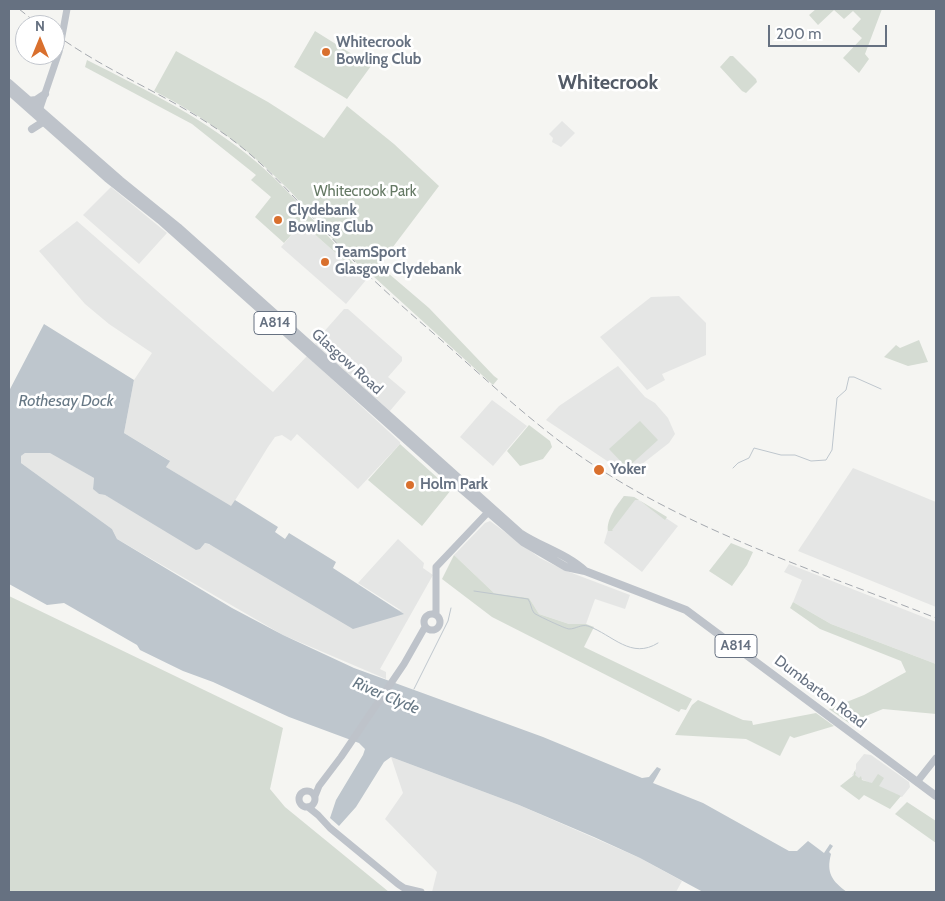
<!DOCTYPE html>
<html>
<head>
<meta charset="utf-8">
<style>
  body { margin:0 }
  #map { position:relative; width:945px; height:901px; overflow:hidden; background:#f5f5f2; font-family:Cabin,sans-serif }
  canvas { display:block }
  .frame { position:absolute; inset:0; border:10px solid #667181; pointer-events:none }
  .north { position:absolute; left:15px; top:15px; width:50px; height:50px; box-sizing:border-box; background:#fff; border:1px solid #c2c6cd; border-radius:50%; rotate:0deg; font-size:14px; font-weight:700; line-height:20px; text-align:center; color:#667181 }
  .north::after { content:''; display:block; margin:auto; width:18px; height:22px; background:#d9702e; clip-path:polygon(50% 0,100% 100%,50% 72%,0 100%) }
  .scale { position:absolute; left:768px; top:25px; width:119px; height:22px; box-sizing:border-box; border:2px solid #667181; border-top:0; padding-left:6px; font-size:15px; line-height:18px; white-space:nowrap; color:#667181; -webkit-text-stroke:4px #fff; paint-order:stroke }
</style>
</head>
<body>
<div id="map">
<canvas width="945" height="901"></canvas>
<div class="frame"></div>
<div class="north">N</div>
<div class="scale">200 m</div>
</div>
<script>
const ctx = document.querySelector('canvas').getContext('2d');
ctx.lineJoin = 'round';
function paint(path, color) { ctx.fillStyle = color; ctx.fill(path, 'evenodd'); }
function trace(path, color, width, dash) { ctx.strokeStyle = color; ctx.lineWidth = width; ctx.lineCap = dash ? 'butt' : 'round'; ctx.setLineDash(dash || []); ctx.stroke(path); }
function drawText(font, color, halo, rows, align = 'center') {
  ctx.font = font + ' Cabin,sans-serif'; ctx.lineWidth = 5; ctx.setLineDash([]); ctx.textBaseline = 'middle'; ctx.strokeStyle = halo; ctx.fillStyle = color; for (const [text, x, y, turn = 0] of rows) {
    ctx.save(); ctx.translate(x, y); ctx.rotate((+turn || 0) * Math.PI / 180); ctx.textAlign = isNaN(turn) ? turn : align; if (halo) ctx.strokeText(text, 0, 0); ctx.fillText(text, 0, 0); ctx.restore();
  }
}
paint(new Path2D(`
  M562,121L575,133L561,147L552,142L553,138L549,134Z
  M111,187L167,233L139,264L83,215Z
  M77,221L273,392L307,356L400,442V444L358,489L297,434L291,441L282,435L275,437L268,447L231,507L166,467L169,460L124,433L134,380L152,353L109,324L85,304L39,251Z
  M302,223L366,280L346,304L281,247Z
  M679,296L706,323V355L662,374L665,380L647,390L600,337L651,297Z
  M344,309H348L402,357V361L388,377L406,392L389,412L316,347L315,343L321,335Z
  M618,366L645,397L655,403L668,418L675,434L669,443L628,475L546,420L559,406Z
  M492,400L527,426L493,466L460,437Z
  M50,452L94,478L93,488L99,494L105,495L200,549L205,543L402,611L358,583L398,539L424,563L423,568L433,575L380,669L386,672V679L283,635L117,539L112,529L21,463V456L25,453Z
  M853,468L936,502V607L798,551Z
  M624,496L634,497L678,526L642,572L604,543L614,509Z
  M490,521L540,558L564,570L630,595L625,609L595,599L586,624H569L539,614L529,598L494,593L454,555L485,523Z
  M789,564L936,622V664L831,624L793,602L802,580L784,572Z
  M864,754L871,755L909,782L910,787L902,797L852,775L856,769V764Z
  M391,757L519,805L640,858L682,881L676,892H432L437,872L385,819L403,793Z`), '#e5e6e5');
paint(new Path2D(`
  M816,9H882L865,54L869,59L859,73L843,58L862,38L852,29L861,19L853,11L844,19L834,10L818,25L809,15Z
  M315,31L371,66L347,99L294,67Z
  M176,51L268,102L324,138L347,106L394,144L439,186L371,276C340,250 316,219 289,190C249,149 205,117 154,91Z
  M730,56H733L756,79L757,82L746,93L742,91L720,67Z
  M87,60C150,92 206,119 260,165C299,199 330,243 369,278L366,280L302,223L284,243L255,217L271,197L251,180L256,175L192,124L85,67Z
  M381,267L429,308L494,376L498,379L493,385L373,276Z
  M919,340L928,362L908,366L884,357L896,345L900,348Z
  M640,421L658,440L627,468L609,449Z
  M529,425L550,441L552,447L543,459L520,466L507,451Z
  M400,444L451,490L422,526L368,480Z
  M624,496L634,497L667,517L665,520L639,500H635L612,530L613,531H608C606,520 617,505 624,496Z
  M731,543L753,552L747,565L732,586L709,571Z
  M454,555L494,593L529,598L539,614L569,624H586L594,627L584,647L692,699L686,710L681,709L679,712L492,617L442,579Z
  M9,596L283,728L270,789L285,807L389,892H9Z
  M793,602L831,624L936,664V714L883,709L849,723L829,709L864,695L906,672L901,661L820,629L790,608Z
  M698,700L743,720L752,721L753,725L816,713L834,726L794,738L790,736L780,756L746,739L675,735L692,705Z
  M854,771L856,773L855,775L859,778L861,776L862,780L872,783L878,774L884,778L879,786L901,796L890,809L864,795L859,800L840,786L854,775Z
  M907,802L936,821V843L895,814Z`), '#d5dcd3');
paint(new Path2D(`
  M44,324L134,380L124,433L170,461L166,467L231,506L235,500L278,527L275,532L285,539L289,533L336,562L333,568L404,614L353,629L209,544L205,543L200,549L196,550L105,495L99,494L93,489L94,478L50,453H25L21,456V463L112,529L117,539L232,608L283,635L354,668L543,737L642,778L649,777L657,767L661,769L653,783L703,803L789,851H797L808,841L824,853L830,844L833,846L829,852L831,854C826,873 832,881 847,892H703L640,858L594,837L519,805L391,757L384,762L356,807L339,826L330,818L336,800L363,755L365,749L359,743L289,717L213,682L183,671L140,650L137,645L64,603L47,605L9,584V391Z`), '#bec6cd');
trace(new Path2D(`
  M733,468L738,463L749,458L754,448L781,455H795L811,461L826,460L832,450L837,398L846,390L849,377H854L881,389
  M474,591L528,599C531,603 531,609 534,613C536,615 566,629 569,629C576,629 581,624 588,626C613,635 631,660 658,643
  M414,689L448,621L451,608`), '#bec6cd', 1);
trace(new Path2D(`
  M39,111L59,52L67,9
  M424 622a8 8 0 1 1 16 0a8 8 0 1 1-16 0Z
  M436,615V567L492,508
  M917,782L936,758
  M299 799a8 8 0 1 1 16 0a8 8 0 1 1-16 0Z
  M315,796L319,786L341,757L404,664L425,627
  M308,807L318,815L330,828L398,884L404,888L421,892`), '#bec3ca', 7);
trace(new Path2D(`
  M9,83L120,180L178,227L520,533C541,547 567,554 585,571
  M9,91L107,178L160,220L451,480L523,542L566,567L585,571L686,610L936,796
  M28,101L36,100L45,94
  M32,129L43,122`), '#bec3ca', 8);
trace(new Path2D(`
  M19,9L39,25
  M55,34C114,77 182,100 239,145C283,180 316,224 356,263C385,292 417,319 448,346C484,378 520,411 558,440C670,525 807,567 936,618`), '#a4a8ae', 1, [8, 4]);
for (const [x, y, r, color] of [
  [326,52,5,"#d9702e"],
  [278,220,5,"#d9702e"],
  [325,262,5,"#d9702e"],
  [599,470,6,"#d9702e"],
  [410,485,5,"#d9702e"]
]) { const dot = new Path2D(); dot.arc(x, y, r, 0, 2 * Math.PI); ctx.fillStyle = color; ctx.fill(dot); trace(dot, '#fff', 2); }
for (const [x, y, w] of [
  [275,323,42],
  [736,646,42]
]) { const box = new Path2D(); box.roundRect(x - w / 2, y - 11.5, w, 23, 4); ctx.fillStyle = '#fff'; ctx.fill(box); trace(box, '#667181', 1); }
drawText('bold 14px', '#667181', null, [
  ["A814",275,323],
  ["A814",736,646]
]);
drawText('bold 15px', '#667181', '#fff', [
  ["Whitecrook",336,43],
  ["Bowling Club",336,60],
  ["Clydebank",288,211],
  ["Bowling Club",288,228],
  ["TeamSport",335,253],
  ["Glasgow Clydebank",335,270],
  ["Yoker",610,470],
  ["Holm Park",420,485]
], 'left');
drawText('15px', '#657964', '#fff', [
  ["Whitecrook Park",365,192]
]);
drawText('15px', '#667181', '#fff', [
  ["Glasgow Road",347,362,42],
  ["Dumbarton Road",820,692,37]
]);
drawText('italic 16px', '#677885', '#fff', [
  ["Rothesay Dock",66,401],
  ["River Clyde",386,696,23]
]);
drawText('bold 20px', '#535b67', '#fff', [
  ["Whitecrook",608,83]
]);
</script>
</body>
</html>
